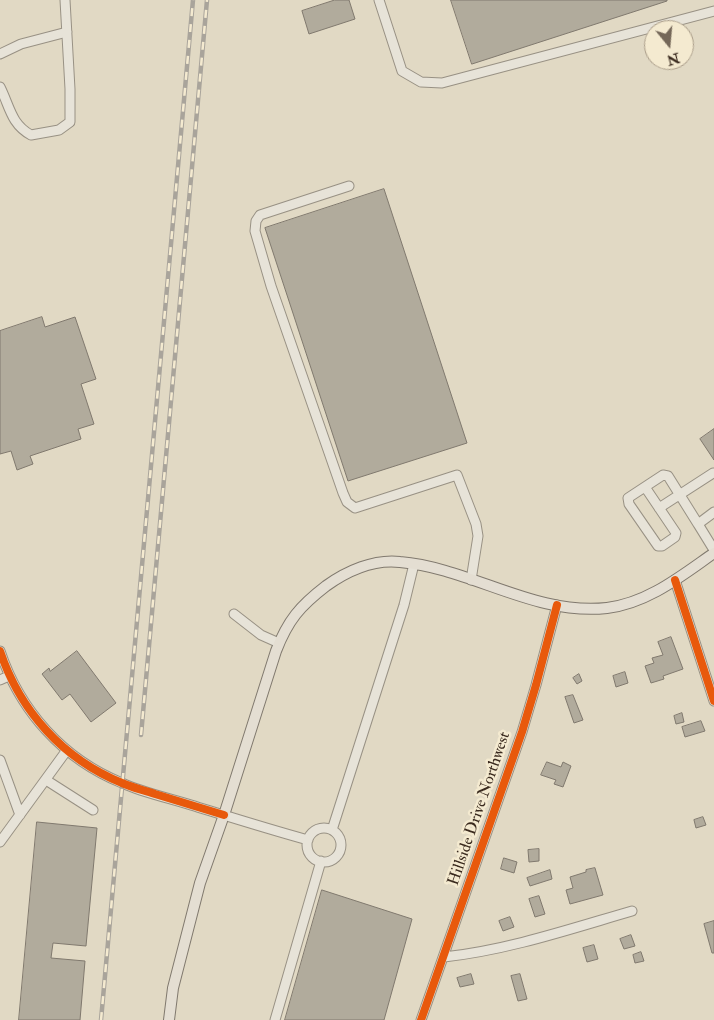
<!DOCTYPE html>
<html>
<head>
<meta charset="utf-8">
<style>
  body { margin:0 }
  #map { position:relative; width:714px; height:1020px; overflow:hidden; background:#e1d9c4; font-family:"IM FELL Double Pica",serif }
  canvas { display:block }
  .north { position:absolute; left:644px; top:20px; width:50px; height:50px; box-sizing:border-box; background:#f4ead0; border:1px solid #aa9d89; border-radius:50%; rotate:163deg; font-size:14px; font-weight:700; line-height:20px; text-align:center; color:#3a2a1e }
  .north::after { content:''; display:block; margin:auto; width:18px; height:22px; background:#746758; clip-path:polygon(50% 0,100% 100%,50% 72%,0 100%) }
</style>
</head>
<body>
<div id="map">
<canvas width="714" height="1020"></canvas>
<div class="north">N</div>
</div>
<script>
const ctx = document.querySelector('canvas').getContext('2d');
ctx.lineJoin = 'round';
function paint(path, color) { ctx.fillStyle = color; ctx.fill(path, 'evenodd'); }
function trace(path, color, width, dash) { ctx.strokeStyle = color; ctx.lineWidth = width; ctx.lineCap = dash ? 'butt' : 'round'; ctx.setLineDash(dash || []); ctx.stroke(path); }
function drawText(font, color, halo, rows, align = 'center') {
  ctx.font = font + ' "IM FELL Double Pica",serif'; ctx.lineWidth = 5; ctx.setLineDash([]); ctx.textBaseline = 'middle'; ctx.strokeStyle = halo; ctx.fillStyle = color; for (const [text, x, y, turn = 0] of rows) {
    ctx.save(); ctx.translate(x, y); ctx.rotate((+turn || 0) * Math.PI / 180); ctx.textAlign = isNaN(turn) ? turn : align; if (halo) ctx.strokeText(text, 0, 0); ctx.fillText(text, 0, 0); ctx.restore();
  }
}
const building = new Path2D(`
  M335,0H349L355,19L309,34L302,11Z
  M451,0H667V1L472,64Z
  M384,189L467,443L348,481L265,228Z
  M42,317L45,327L75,317L96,379L81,384L94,424L78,429L81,439L30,456L33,464L17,470L11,451L0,454V331Z
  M714,429V460L700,439Z
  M671,637L683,669L663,676L664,679L651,683L645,666L654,663L652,658L663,655L658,642Z
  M77,651L116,703L91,722L70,694L62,700L42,674L49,668L50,671Z
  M625,672L628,683L616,687L613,676Z
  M579,674L582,681L577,684L573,678Z
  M573,695L583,720L574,723L565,697Z
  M682,713L684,722L676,724L674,716Z
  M701,721L705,731L685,737L682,727Z
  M547,762L561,767L563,762L571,766L563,787L554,784L556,780L541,775Z
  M703,817L706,825L696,828L694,820Z
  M37,822L97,828L86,946L53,943L51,958L85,961L80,1020H19Z
  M539,849V861L529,862L528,850Z
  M504,858L517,862L514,873L501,869Z
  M595,868L603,895L570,904L566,890L573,888L570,877L586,872V870Z
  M550,870L552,879L530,886L527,878Z
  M322,890L412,919L384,1020H285Z
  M539,896L545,914L535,917L529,899Z
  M510,917L514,927L503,931L499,921Z
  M714,921V953H712L704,924Z
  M631,935L635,946L624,949L620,939Z
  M594,945L598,959L587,962L583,948Z
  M641,952L644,961L635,963L633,955Z
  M471,974L474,984L460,987L457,978Z
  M520,974L527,999L518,1001L511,976Z`);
paint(building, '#b1ab9c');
trace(building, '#80796e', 1);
const minor = new Path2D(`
  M379,0L402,71L421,82L442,83L714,11
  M0,54L21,44L67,32
  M0,87C10,107 11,124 31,135L59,130L70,122V89L65,0
  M349,186L260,215L256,221L255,231L271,286L343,493L347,502L355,508L457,475L476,524L478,536L471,580
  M645,487L676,533L675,537L662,546H658L629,504L628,498L663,475L668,476L698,524
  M659,508L713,473
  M714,512L698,524L714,550
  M675,580L714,701
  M234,614L261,635L279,643
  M0,651C20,711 63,759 122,783C144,793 169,798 191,805C230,817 268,829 308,840
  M0,680L9,676
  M0,760L20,815
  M46,780L93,810
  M307 845a17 17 0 1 1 34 0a17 17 0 1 1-34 0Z
  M332,830L404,605L414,564
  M0,842L67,750
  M444,957C508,950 570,929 632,911
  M275,1020L321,861
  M421,1020L522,732L536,685L557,605`);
const major = new Path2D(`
  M169,1020L173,988L200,883L224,815L276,651C288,620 300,606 326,586C347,571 374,559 400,562C471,568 534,616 607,608C648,603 681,576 714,553`);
trace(minor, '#989184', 11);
trace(major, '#80796e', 12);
trace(minor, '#e7e3d8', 9);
trace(major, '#e4ded2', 10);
const rail = new Path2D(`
  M141,735L207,0
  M101,1020L193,0`);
trace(rail, '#a9a49b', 4.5);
trace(rail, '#f4ead0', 2.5, [8]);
trace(new Path2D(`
  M675,580L714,701
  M0,651C20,711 63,759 122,783C133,788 144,790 155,794C178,801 201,808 224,815
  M421,1020L522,732L536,685L557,605`), '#e8590c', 8);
drawText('16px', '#3a2a1e', '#f4ead0', [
  ["Hillside Drive Northwest",480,809,-71]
]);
</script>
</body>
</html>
